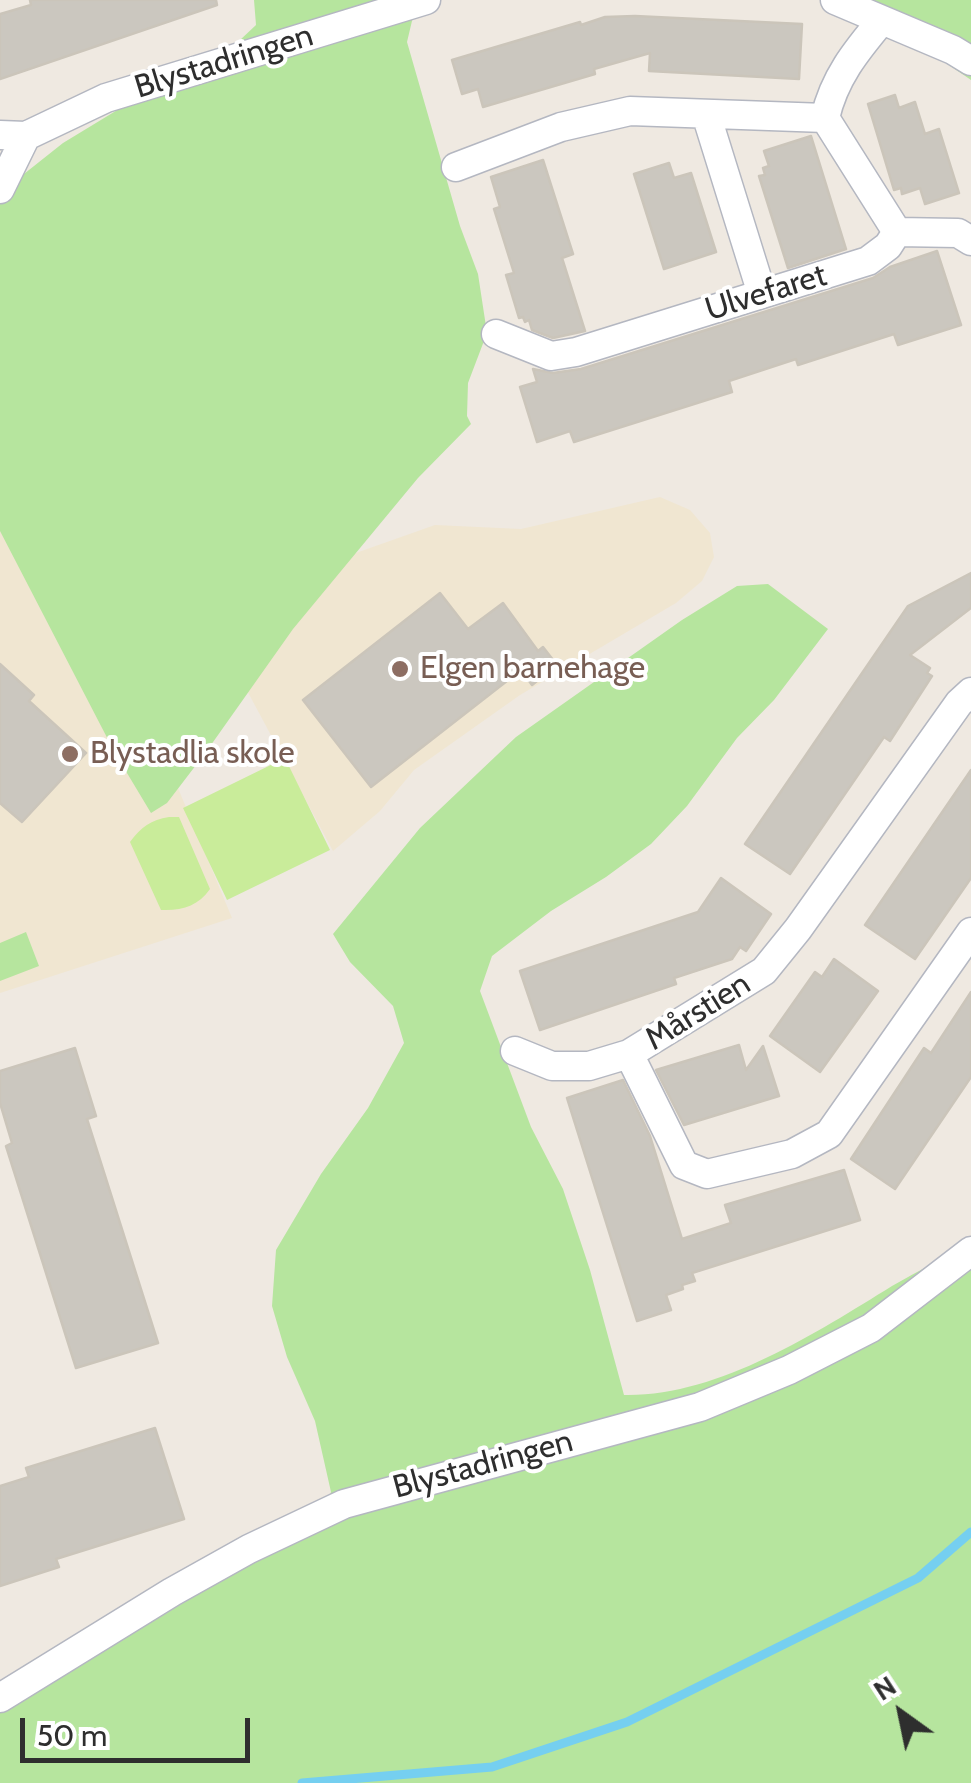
<!DOCTYPE html>
<html>
<head>
<meta charset="utf-8">
<style>
  body { margin:0 }
  #map { position:relative; width:971px; height:1783px; overflow:hidden; background:#efe9e1; font-family:Cabin,sans-serif }
  canvas { display:block }
  .north { position:absolute; left:851px; top:1663px; width:100px; height:100px; -webkit-text-stroke:8px #fff; paint-order:stroke; rotate:327deg; font-size:28px; font-weight:700; line-height:40px; text-align:center; color:#2e2e2e }
  .north::after { content:''; display:block; margin:auto; width:35px; height:45px; background:#2e2e2e; clip-path:polygon(50% 0,100% 100%,50% 72%,0 100%) }
  .scale { position:absolute; left:20px; top:1718px; width:230px; height:45px; box-sizing:border-box; border:5px solid #2e2e2e; border-top:0; padding-left:12px; font-size:30px; line-height:35px; white-space:nowrap; color:#2e2e2e; -webkit-text-stroke:8px #fff; paint-order:stroke }
</style>
</head>
<body>
<div id="map">
<canvas width="971" height="1783"></canvas>
<div class="north">N</div>
<div class="scale">50 m</div>
</div>
<script>
const ctx = document.querySelector('canvas').getContext('2d');
ctx.lineJoin = 'round';
function paint(path, color) { ctx.fillStyle = color; ctx.fill(path, 'evenodd'); }
function trace(path, color, width, dash) { ctx.strokeStyle = color; ctx.lineWidth = width; ctx.lineCap = dash ? 'butt' : 'round'; ctx.setLineDash(dash || []); ctx.stroke(path); }
function drawText(font, color, halo, rows, align = 'center') {
  ctx.font = font + ' Cabin,sans-serif'; ctx.lineWidth = 8; ctx.setLineDash([]); ctx.textBaseline = 'middle'; ctx.strokeStyle = halo; ctx.fillStyle = color; for (const [text, x, y, turn = 0] of rows) {
    ctx.save(); ctx.translate(x, y); ctx.rotate((+turn || 0) * Math.PI / 180); ctx.textAlign = isNaN(turn) ? turn : align; if (halo) ctx.strokeText(text, 0, 0); ctx.fillText(text, 0, 0); ctx.restore();
  }
}
paint(new Path2D(`
  M0,466L178,788L232,918L0,993Z
  M660,497L690,510L710,533L714,557L702,581L676,603L520,695L414,770L380,811L333,851L221,642L336,560L435,525L521,529Z`), '#f0e6d1');
paint(new Path2D(`
  M254,0H423L416,4L407,42L460,226L478,274L487,333L468,383L467,416L471,424L418,478L293,629L206,752L167,803L151,813L115,753L0,531V193L63,143L119,109L222,57L256,25Z
  M832,0H971V80L915,42Z
  M768,584L828,629L774,700L737,738L687,806L651,844L606,877L551,911L492,956L480,991L531,1127L563,1189L590,1270L624,1395C717,1397 816,1333 892,1286C918,1271 948,1257 971,1237V1783H0V1704L155,1620L321,1519L331,1492L315,1421L287,1357L272,1306L276,1250L321,1174L368,1108L404,1043L393,1006L350,962L333,934L420,828L516,737L682,620L737,586Z
  M26,932L39,966L0,981V943Z`), '#b6e59e');
paint(new Path2D(`
  M285,758L330,850L227,900L183,808Z
  M169,817H179L210,889C198,906 182,911 161,910L130,842C141,827 151,820 169,817Z`), '#c9ec9a');
trace(new Path2D(`
  M302,1783L492,1767L627,1722L918,1578L971,1532`), '#75cff0', 9);
const building = new Path2D(`
  M30,0H216L217,5L0,79V14L31,5Z
  M635,16L802,24L799,79L649,71L650,53L594,69L595,74L483,107L478,89L462,94L452,60L580,22L581,25L605,17Z
  M895,95L899,108L915,102L925,134L939,129L959,193L925,204L920,188L902,194L901,188L894,190L868,104Z
  M811,136L846,249L788,268L759,176L765,175L763,168L769,166L764,151Z
  M543,160L573,254L562,258L585,331L553,338L532,330L529,320L525,322L523,317L519,318L506,275L514,273L494,209L500,207L491,177Z
  M669,163L674,178L691,173L716,252L664,269L634,174Z
  M937,251L961,325L898,345L894,334L798,365L796,359L729,381L732,392L574,442L570,431L537,442L520,387L537,382L533,369L553,373L581,369L873,278L890,267Z
  M971,573V608L910,655L930,668L927,673L932,676L890,741L884,737L790,874L745,844L908,606Z
  M440,593L468,629L503,603L538,651L543,647L557,665L532,685L521,670L371,787L303,700Z
  M0,664L34,695L29,701L86,753L22,822L0,803Z
  M971,770V878L915,959L865,925Z
  M721,878L771,914L746,951L740,947L732,959L674,978L676,984L540,1030L520,971L698,912Z
  M834,959L878,991L820,1072L770,1036L815,972L822,977Z
  M971,992V1077L895,1189L851,1159L924,1048L931,1053Z
  M739,1045L746,1070L763,1046L779,1096L684,1125L656,1070Z
  M75,1048L96,1116L87,1119L158,1343L76,1368L6,1146L12,1143L0,1103V1071Z
  M623,1080L650,1136L682,1239L731,1223L725,1205L844,1170L860,1220L692,1273L695,1281L682,1285L683,1289L666,1295L671,1310L637,1321L567,1098Z
  M155,1428L184,1519L56,1559L59,1567L0,1586V1486L29,1477L26,1468Z`);
paint(building, '#cbc7bf');
trace(building, '#cbc5ba', 2.5);
const minor = new Path2D(`
  M835,0L953,50L971,61
  M706,114L762,294
  M825,118C834,78 856,51 882,20
  M0,135L26,136L106,98L426,0
  M456,167L561,127L630,111L825,118L897,232L888,246L868,261L576,352L551,356L496,334
  M0,189L26,136
  M897,232L958,233L971,241
  M515,1051L552,1066H589L629,1054L764,971L798,929L959,703L971,692
  M629,1054L684,1165L707,1174L792,1154L829,1134L971,932
  M0,1698L172,1592L249,1549L344,1504L700,1407L789,1370L871,1328L971,1251`);
trace(minor, '#b4b7c1', 31);
trace(minor, '#fff', 28);
for (const [x, y, r, color] of [
  [400,669,10,"#8d6e63"],
  [70,754,10,"#8d6e63"]
]) { const dot = new Path2D(); dot.arc(x, y, r, 0, 2 * Math.PI); ctx.fillStyle = color; ctx.fill(dot); trace(dot, '#fff', 4); }
drawText('32px', '#2e2e2e', '#fff', [
  ["Blystadringen",224,62,-17],
  ["Ulvefaret",766,293,-17],
  ["Mårstien",698,1012,-32],
  ["Blystadringen",483,1465,-15]
]);
drawText('32px', '#785e54', '#fff', [
  ["Elgen barnehage",420,669],
  ["Blystadlia skole",90,754]
], 'left');
</script>
</body>
</html>
